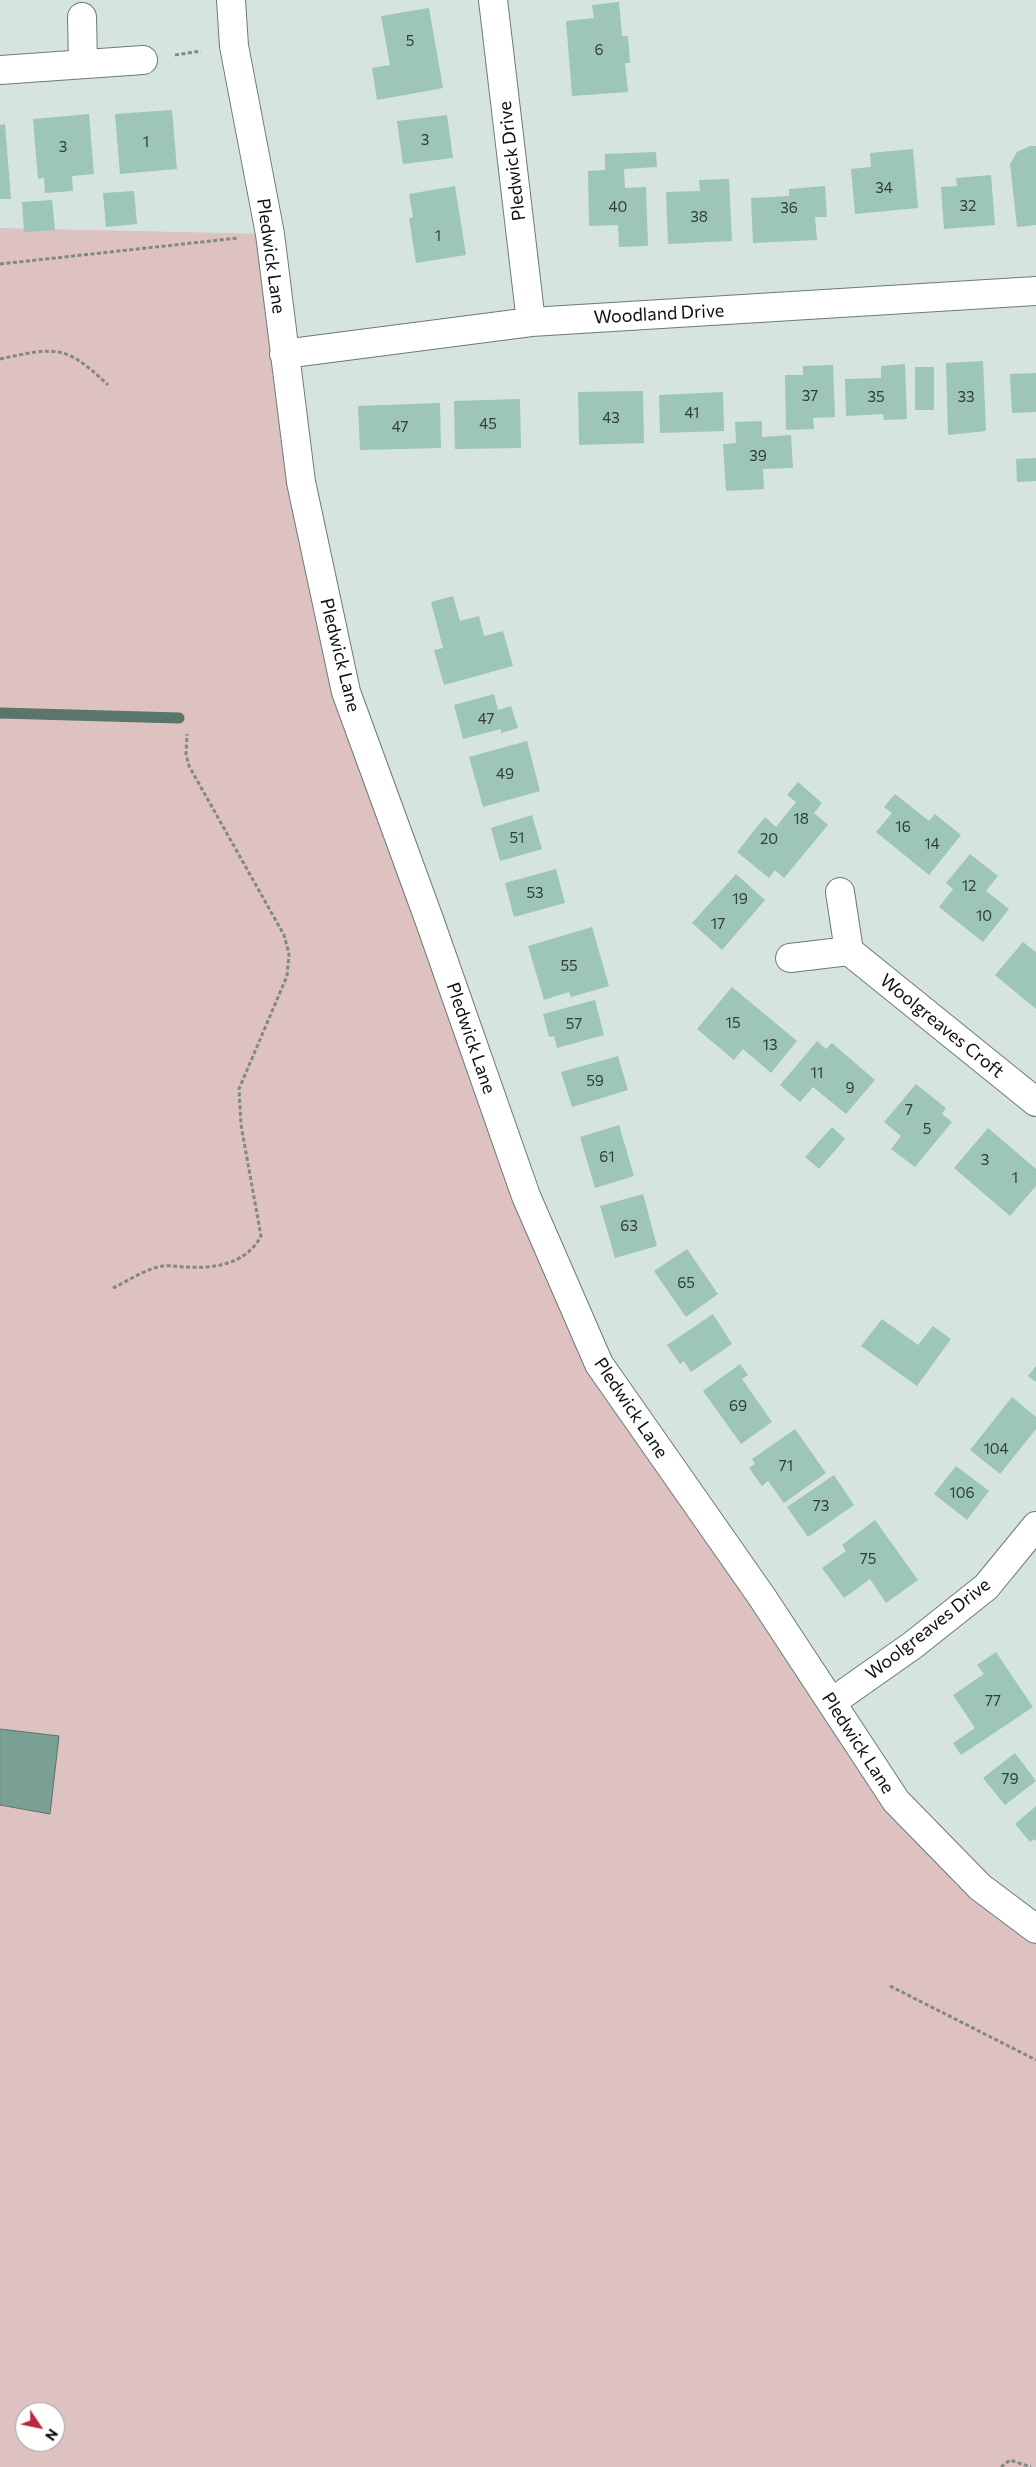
<!DOCTYPE html>
<html>
<head>
<meta charset="utf-8">
<style>
  body { margin:0 }
  #map { position:relative; width:1036px; height:2467px; overflow:hidden; background:#d6e4df; font-family:Commissioner,sans-serif }
  canvas { display:block }
  .north { position:absolute; left:15px; top:2402px; width:50px; height:50px; box-sizing:border-box; background:#fff; border:1px solid #9ea09f; border-radius:50%; rotate:124deg; font-size:14px; font-weight:700; line-height:20px; text-align:center; color:#0c1110 }
  .north::after { content:''; display:block; margin:auto; width:18px; height:22px; background:#ba2940; clip-path:polygon(50% 0,100% 100%,50% 72%,0 100%) }
</style>
</head>
<body>
<div id="map">
<canvas width="1036" height="2467"></canvas>
<div class="north">N</div>
</div>
<script>
const ctx = document.querySelector('canvas').getContext('2d');
ctx.lineJoin = 'round';
function paint(path, color) { ctx.fillStyle = color; ctx.fill(path, 'evenodd'); }
function trace(path, color, width, dash) { ctx.strokeStyle = color; ctx.lineWidth = width; ctx.lineCap = dash ? 'butt' : 'round'; ctx.setLineDash(dash || []); ctx.stroke(path); }
function drawText(font, color, halo, rows, align = 'center') {
  ctx.font = font + ' Commissioner,sans-serif'; ctx.lineWidth = 4.5; ctx.setLineDash([]); ctx.textBaseline = 'middle'; ctx.strokeStyle = halo; ctx.fillStyle = color; for (const [text, x, y, turn = 0] of rows) {
    ctx.save(); ctx.translate(x, y); ctx.rotate((+turn || 0) * Math.PI / 180); ctx.textAlign = isNaN(turn) ? turn : align; if (halo) ctx.strokeText(text, 0, 0); ctx.fillText(text, 0, 0); ctx.restore();
  }
}
paint(new Path2D(`
  M0,228L270,234L346,692L599,1364L896,1801L1036,1929V2467H0ZM25,2412H55V2442H25Z`), '#dec1c1');
const water = new Path2D(`
  M0,1729L59,1736L50,1814L0,1805Z`);
paint(water, '#7aa094');
trace(water, '#59756c', 1);
trace(new Path2D(`
  M0,713L179,718`), '#59756c', 11);
paint(new Path2D(`
  M619,2L622,36H628L630,63H625L628,92L572,96L566,21L594,18L592,5Z
  M429,8L443,88L377,100L372,68L390,65L381,16Z
  M172,110L177,169L120,174L115,114Z
  M89,114L94,174L72,176L73,191L45,193L44,178L38,179L33,119Z
  M447,115L453,158L403,164L397,121Z
  M5,124L11,199H0V125Z
  M1030,146H1036V225L1017,227L1010,164L1017,152Z
  M913,149L918,208L855,214L851,169L871,167L870,153Z
  M656,152L657,167L624,169L625,188L646,187L648,246L619,247L618,225L589,226L588,171L605,170V154Z
  M991,175L995,225L944,229L941,187L957,186L956,178Z
  M729,179L732,241L668,244L666,192L700,191L699,180Z
  M455,186L466,255L416,263L409,218L413,217L409,194Z
  M825,186L827,217H815L817,240L753,243L751,198L789,196V189Z
  M134,191L137,224L106,227L103,193Z
  M52,200L55,230L24,232L22,202Z
  M983,361L986,431L948,435L946,363Z
  M905,364L907,419L884,420L883,414L846,416L845,379L881,378V366Z
  M833,365L835,417L813,418L814,429L786,430L785,375H803V366Z
  M915,367H934V410H915Z
  M1036,373V412L1012,413L1010,374Z
  M643,391L644,443L579,445L578,392Z
  M723,392L724,431L660,433L659,395Z
  M520,399L521,448L455,449L454,401Z
  M440,403L441,448L360,450L358,406Z
  M762,421V437L791,435L793,468L763,469L764,489L726,491L723,444L736,443L735,422Z
  M1036,458V481L1017,482L1016,459Z
  M453,596L460,621L479,616L484,636L503,631L513,666L444,685L434,650L443,648L431,602Z
  M494,694L498,710L511,706L518,728L501,733V729L463,739L454,705Z
  M527,741L540,791L483,807L469,757Z
  M798,782L822,803L814,813L828,825L784,878L775,870L769,878L737,852L765,817L776,827L796,802L787,795Z
  M895,794L929,821L935,814L961,835L929,875L876,832L892,813L884,807Z
  M532,815L542,849L500,861L491,828Z
  M970,854L998,876L986,891L1009,909L983,942L939,907L953,889L946,883Z
  M556,869L565,903L514,917L505,883Z
  M736,874L765,900L722,950L692,923Z
  M592,927L609,986L571,997L569,992L544,1000L528,946Z
  M1023,942L1036,952V1009L995,975Z
  M732,987L797,1041L771,1073L743,1049L734,1060L697,1029Z
  M595,1000L604,1035L557,1048L554,1036L549,1037L543,1014Z
  M817,1041L826,1049L832,1043L875,1080L846,1114L813,1087L800,1102L780,1085Z
  M618,1056L628,1090L572,1107L561,1072Z
  M916,1084L946,1108L942,1114L952,1122L915,1167L891,1149L901,1136L884,1122Z
  M619,1125L634,1176L595,1188L580,1137Z
  M832,1127L845,1139L819,1169L805,1157Z
  M988,1128L1036,1169V1186L1010,1216L954,1168Z
  M643,1194L657,1246L615,1258L600,1206Z
  M687,1249L718,1294L686,1317L654,1271Z
  M713,1314L732,1344L691,1372L684,1361L680,1364L667,1345Z
  M882,1319L918,1345L933,1326L951,1339L917,1386L861,1346Z
  M740,1364L748,1375L742,1379L772,1422L741,1444L703,1391Z
  M1036,1366V1382L1028,1376Z
  M1012,1397L1036,1417V1429L1000,1474L970,1450Z
  M795,1429L826,1473L784,1503L768,1481L762,1486L749,1468L755,1464L752,1459Z
  M956,1466L989,1491L967,1520L934,1494Z
  M834,1475L854,1505L808,1537L787,1507Z
  M875,1520L918,1580L886,1603L870,1579L844,1598L822,1568L846,1551L842,1545Z
  M996,1652L1033,1707L961,1755L953,1743L975,1728L953,1695L984,1674L977,1665Z
  M1015,1753L1036,1781L1005,1805L983,1778Z
  M1036,1806V1841L1034,1839L1030,1842L1015,1824Z`), '#9dc5b8');
const street = new Path2D(`
  M231,0L234,46L270,234L301,482L346,692L430,922L526,1196L599,1364L762,1597L896,1801L980,1887L1036,1929
  M493,0L531,322
  M82,17L83,63
  M0,70L143,60
  M284,354L531,322L1036,291
  M849,951L1036,1102
  M790,958L849,951L840,892
  M832,1702L913,1645L986,1587L1036,1526`);
trace(street, '#6d7a75', 30);
trace(new Path2D(`
  M175,55L201,51
  M0,264L238,238
  M0,359C56,347 65,344 108,385
  M113,1288C128,1281 147,1268 163,1266C171,1265 179,1267 187,1267C216,1269 247,1263 261,1236L241,1125L239,1089L287,976L289,954L284,935L189,766L186,754L187,734
  M890,1986L1036,2060
  M1001,2467L1010,2460L1031,2467`), '#7f8985', 3, [4, 2.5]);
trace(street, '#fff', 28);
drawText('15px', '#303e3a', null, [
  ["5",410,41],
  ["6",599,50],
  ["3",425,140],
  ["1",146,142],
  ["3",63,147],
  ["34",884,188],
  ["32",968,206],
  ["40",618,207],
  ["36",789,208],
  ["38",699,217],
  ["1",438,236],
  ["37",810,396],
  ["35",876,397],
  ["33",966,397],
  ["41",692,413],
  ["43",611,418],
  ["45",488,424],
  ["47",400,427],
  ["39",758,456],
  ["47",486,719],
  ["49",505,774],
  ["18",801,819],
  ["16",903,827],
  ["51",517,838],
  ["20",769,839],
  ["14",932,844],
  ["12",969,886],
  ["53",535,893],
  ["19",740,899],
  ["10",984,916],
  ["17",718,924],
  ["55",569,966],
  ["15",733,1023],
  ["57",574,1024],
  ["13",770,1045],
  ["11",817,1073],
  ["59",595,1081],
  ["9",850,1088],
  ["7",909,1110],
  ["5",927,1129],
  ["61",607,1157],
  ["3",985,1160],
  ["1",1015,1178],
  ["63",629,1226],
  ["65",686,1283],
  ["69",738,1406],
  ["104",996,1449],
  ["71",786,1466],
  ["106",962,1493],
  ["73",821,1506],
  ["75",868,1559],
  ["77",993,1701],
  ["79",1010,1779]
]);
drawText('18px', '#0c1110', '#fff', [
  ["Pledwick Drive",512,161,-97],
  ["Pledwick Lane",271,256,82],
  ["Woodland Drive",659,314,-3],
  ["Pledwick Lane",340,655,76],
  ["Woolgreaves Croft",942,1026,39],
  ["Pledwick Lane",471,1038,71],
  ["Pledwick Lane",631,1408,56],
  ["Woolgreaves Drive",928,1629,-38],
  ["Pledwick Lane",858,1743,57]
]);
</script>
</body>
</html>
